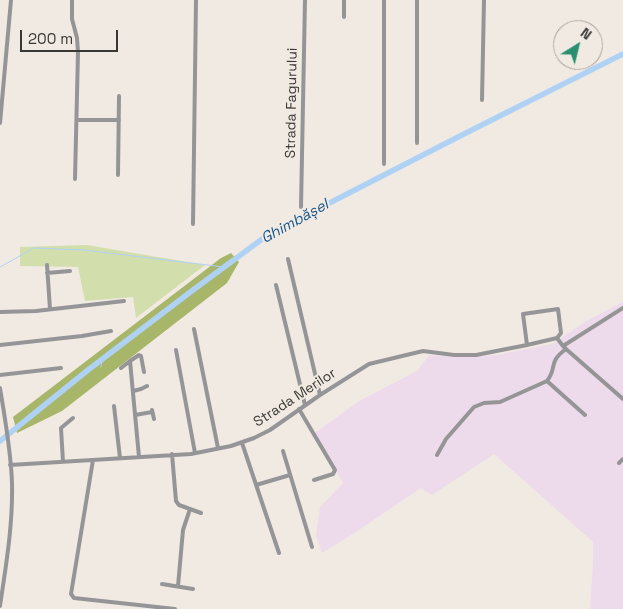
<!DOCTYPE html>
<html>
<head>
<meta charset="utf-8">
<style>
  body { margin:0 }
  #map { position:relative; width:623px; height:609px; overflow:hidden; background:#f1eae3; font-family:"Space Grotesk",sans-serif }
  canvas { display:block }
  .north { position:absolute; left:553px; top:20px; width:50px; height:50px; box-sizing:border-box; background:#f1eae3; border:1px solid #a8a39d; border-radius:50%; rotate:36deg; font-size:14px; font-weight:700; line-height:20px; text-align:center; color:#3a3835 }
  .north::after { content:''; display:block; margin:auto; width:18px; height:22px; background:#28906e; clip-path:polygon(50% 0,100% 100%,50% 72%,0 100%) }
  .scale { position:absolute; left:20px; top:30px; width:98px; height:22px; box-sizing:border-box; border:2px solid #3a3835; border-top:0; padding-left:6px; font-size:15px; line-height:18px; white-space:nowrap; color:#3a3835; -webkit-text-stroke:4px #f1eae3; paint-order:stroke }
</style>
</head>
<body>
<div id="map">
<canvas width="623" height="609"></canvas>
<div class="north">N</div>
<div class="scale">200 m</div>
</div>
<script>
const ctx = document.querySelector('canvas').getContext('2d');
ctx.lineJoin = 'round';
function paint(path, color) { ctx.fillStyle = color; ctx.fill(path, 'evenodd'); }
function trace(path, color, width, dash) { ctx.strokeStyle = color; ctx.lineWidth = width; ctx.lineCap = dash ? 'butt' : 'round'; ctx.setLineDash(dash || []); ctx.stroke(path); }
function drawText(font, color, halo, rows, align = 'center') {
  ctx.font = font + ' "Space Grotesk",sans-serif'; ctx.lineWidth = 4; ctx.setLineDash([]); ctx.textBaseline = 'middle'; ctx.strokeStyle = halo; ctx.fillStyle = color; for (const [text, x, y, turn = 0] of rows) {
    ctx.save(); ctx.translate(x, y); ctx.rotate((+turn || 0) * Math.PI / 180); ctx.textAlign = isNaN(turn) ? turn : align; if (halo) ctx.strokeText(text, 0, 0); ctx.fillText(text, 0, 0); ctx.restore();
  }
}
paint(new Path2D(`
  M623,302V609H590L593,562V542L494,454L432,495L421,488L353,534L322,553L316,535L320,507L343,483L315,433L359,401L417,371L429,355L460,357L497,355L552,344L586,321Z`), '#eddbeb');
paint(new Path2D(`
  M87,245L205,265L136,318L133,297L85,301L78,267L20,266V247Z`), '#d3dead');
paint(new Path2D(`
  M231,253L239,262L227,283L62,411L17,433L13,417L221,258Z`), '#a7b669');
trace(new Path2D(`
  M0,267L34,248L84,250L224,267
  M101,367L102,360`), '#afd2f4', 1);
trace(new Path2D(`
  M0,441L88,370L193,290L269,234L462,135L623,54`), '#afd2f4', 5.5);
trace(new Path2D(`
  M72,0V19L77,38L78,52L75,179
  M417,0V143
  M344,17V0
  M482,100L484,0
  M77,120H119
  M0,123L11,0
  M384,164V0
  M118,175L119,96
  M301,207L305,0
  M193,224L196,0
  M288,259L320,395
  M47,265L50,309
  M47,273L70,271
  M276,285L305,405
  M0,312L36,311L124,301
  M194,329L218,448
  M0,345L82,336L111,331
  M527,345L557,338L563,346L623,308
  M566,349L623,399
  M176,350L195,453
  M121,368L130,361
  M0,375L61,368
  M547,381L585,415
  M0,388C5,419 11,451 12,483C13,525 6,565 0,606
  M133,391L141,389L147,386
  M114,406L120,458
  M299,409L335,470L333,474L314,480
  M152,410L154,419
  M135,415L152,412
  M242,443L279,553
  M283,451L312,547
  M172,454L176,501L179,505L190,509L183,530L178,586
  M437,455L446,439L474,407L484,403L500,402L547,381C558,367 547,363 566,349L563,346
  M139,457L130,361L139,355L141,356L144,372
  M93,460L71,594L74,598L175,609
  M63,462L61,428L73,418
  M619,463L623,459
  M10,465L191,454L231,446L254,438L270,430L320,395L369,364L423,351L454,355H476L527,345L523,314L558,309L561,333L557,338
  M256,485L290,475
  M190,509L201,513
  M162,584L193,589`), '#959598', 4);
drawText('14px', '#3a3835', '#f1eae3', [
  ["Strada Fagurului",292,103,-89],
  ["Strada Merilor",295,398,-33]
]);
drawText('italic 15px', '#1a578b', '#f1eae3', [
  ["Ghimbășel",295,222,-29]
]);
</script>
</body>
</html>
